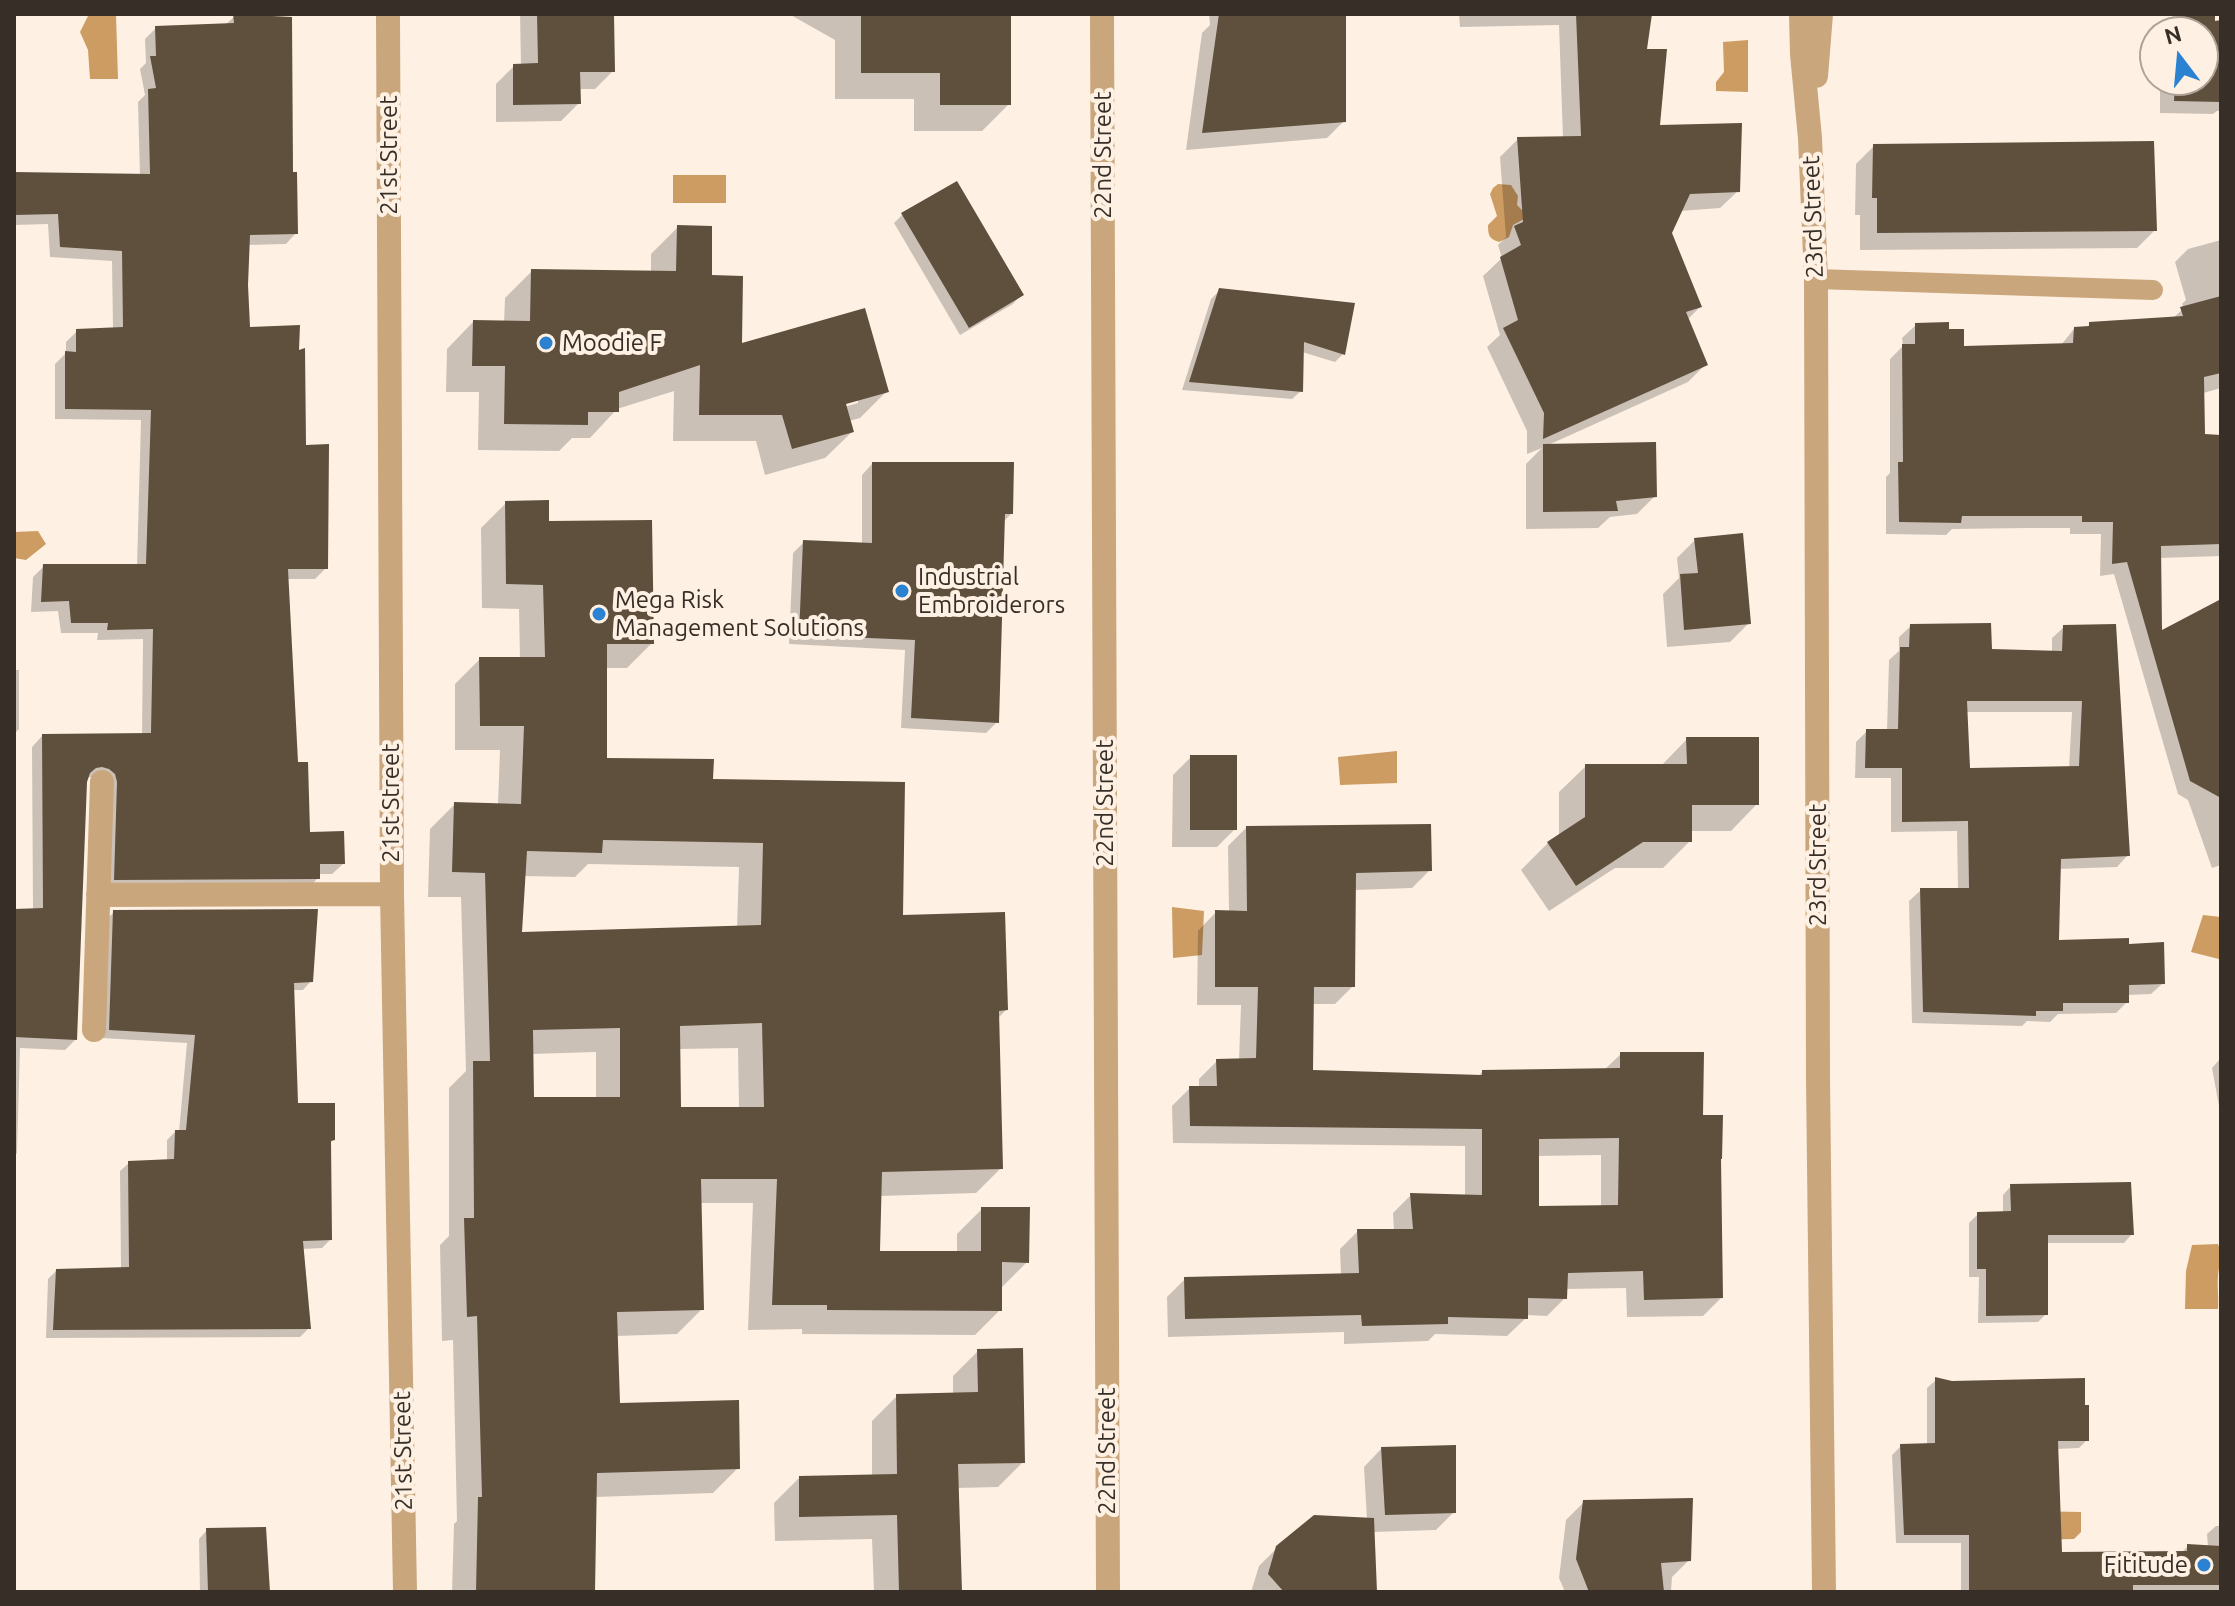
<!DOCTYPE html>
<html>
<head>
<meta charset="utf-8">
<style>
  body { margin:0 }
  #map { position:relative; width:2235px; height:1606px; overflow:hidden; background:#fef1e4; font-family:Ubuntu,sans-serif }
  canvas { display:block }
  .frame { position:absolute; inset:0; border:16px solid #372f27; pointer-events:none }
  .north { position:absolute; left:2139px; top:16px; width:80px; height:80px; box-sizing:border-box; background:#fef1e4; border:2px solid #aea398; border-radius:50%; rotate:344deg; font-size:22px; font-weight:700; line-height:32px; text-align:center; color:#372f27 }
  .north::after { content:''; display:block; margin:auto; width:28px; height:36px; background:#2b82d0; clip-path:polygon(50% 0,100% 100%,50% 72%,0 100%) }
</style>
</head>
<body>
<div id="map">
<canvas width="2235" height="1606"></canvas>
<div class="frame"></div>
<div class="north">N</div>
</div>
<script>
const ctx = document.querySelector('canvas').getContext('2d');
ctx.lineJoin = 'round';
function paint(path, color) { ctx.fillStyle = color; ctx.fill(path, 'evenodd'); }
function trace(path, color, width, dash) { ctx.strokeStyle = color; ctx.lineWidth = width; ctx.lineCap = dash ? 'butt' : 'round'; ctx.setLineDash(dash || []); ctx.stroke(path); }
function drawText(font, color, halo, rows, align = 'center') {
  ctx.font = font + ' Ubuntu,sans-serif'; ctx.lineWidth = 8; ctx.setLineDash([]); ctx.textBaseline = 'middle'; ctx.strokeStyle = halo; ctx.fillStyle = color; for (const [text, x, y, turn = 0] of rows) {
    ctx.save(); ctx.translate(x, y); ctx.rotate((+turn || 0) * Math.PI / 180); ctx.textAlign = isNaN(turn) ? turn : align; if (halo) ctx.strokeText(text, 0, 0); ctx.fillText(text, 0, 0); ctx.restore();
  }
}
paint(new Path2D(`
  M89,14L116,15L118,79H90L88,50L80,32Z
  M1748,40V92L1716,91V82L1724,72L1723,42Z
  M673,175H726V203H673Z
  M1498,184L1511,185L1518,196L1517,205L1524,212V219L1513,225L1509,237L1499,242C1489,239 1488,235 1488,225L1497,216L1490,194L1493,188Z
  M38,531L46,544L26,560L14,558V532Z
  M1397,751V783L1340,785L1338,757Z
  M1172,907L1204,911L1202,955L1173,958Z
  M2203,915L2221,917V958L2219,959L2191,952Z
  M2218,1244C2223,1255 2219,1264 2218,1276C2217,1287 2219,1299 2218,1309H2185L2186,1271L2192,1245Z
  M2031,1511L2081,1512V1532L2074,1539L2029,1540Z`), '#cd9c62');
paint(new Path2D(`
  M520,14H612L613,71L595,89H579V103L561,121L496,122V84L514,66H521Z
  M789,14H1009V104L982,131H914V99H835V40Z
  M1209,14H1344V121L1327,138L1186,150L1202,33L1210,25Z
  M1459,14H1650L1645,51L1658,127L1738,191L1720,208L1680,211L1670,233L1700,307L1687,320L1706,364L1688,382L1546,446L1655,496L1637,514L1610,517L1598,528L1526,529V464L1542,448L1527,454V431L1487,347L1500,335L1483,276L1502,258L1498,245L1506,237L1500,157L1518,139L1563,138L1559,25L1460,27Z
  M2173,16H2213V23L2221,22V111H2217L2213,114L2160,113V80H2203V32H2160V28Z
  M234,17L291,174L296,233L286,244L247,245L248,329L304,447L326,568L315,579H287L296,764L308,834L343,864L332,874H318V878L307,889L104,890L100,780L90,777L86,778L75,1040L65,1050L20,1048L17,1153L14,1157V911H33L32,747L42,736L142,735L143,639L97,640L98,633H61L58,611L31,612L33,577L44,566H137L141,420L55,419V364L66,353V342L77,331L113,329L112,261L50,257L48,224L14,225V174L140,176L138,102L145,95L140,69L146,63L145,39L156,28L225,25Z
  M1874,146L2155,230L2137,248L1860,250V215H1855L1856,164Z
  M903,214L1021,295L1013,304L960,335L894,223Z
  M678,227L710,277L740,346L887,391L860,418L849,421L852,432L825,458L765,475L756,441H673L674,391L617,409L590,438H572L559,451L478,450L479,392H446L447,349L473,322L504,323L505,298L532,271L651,273V254ZM858,399V403L837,409L836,405Z
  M2221,240V388L2060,434L2221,437V556L2159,558L2160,634L2221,601V865L2212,868L2188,800L2178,794L2114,574L2100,576L2101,534H2070V528H2027L1952,529L1946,535L1886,534V477L1890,473V359L1903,346L1902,338L1916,325L1947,331L1962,348L2061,345L2074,329L2086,328L2090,324L2172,319L2184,308L2182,304L2186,300L2175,262L2188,249Z
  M1220,290L1343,354L1335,362L1302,352L1301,391L1292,399L1182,390L1211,299Z
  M872,464L1011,514L1002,523L997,722L986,733L901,728L905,650L789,644L793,553L804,542L862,544V475Z
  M506,503L547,523L652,643L627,668H605V760L711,781L901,917L1006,1010L997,1019L1001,1168L976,1193L880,1196L878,1253H957V1234L982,1209L1027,1262L1002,1287L1000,1310L975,1335L802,1334V1329L748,1330L753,1203H700L702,1309L677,1334L616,1336L618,1405L738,1468L713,1493L595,1497L593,1592H452L454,1524L457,1521L453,1340L442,1341L440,1245L449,1236V1088L466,1071L461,897H428L430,829L455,804L498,805L500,750H455V684L480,659H520L519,609L482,608L481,528ZM588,864L739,867L737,928L520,934L523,876L575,877ZM738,1048L739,1109H679L678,1049ZM596,1052V1099H532L531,1054Z
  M1695,540L1748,624L1730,642L1667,647L1663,594L1679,578L1677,558Z
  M1911,626L1990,651L2052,652V638L2064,627L2128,855L2117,867L2058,869L2057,942L2127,946L2163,983L2151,994L2127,995V1002L2116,1013L2058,1014L2050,1022L2027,1021L2022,1026L1912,1023L1909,901L1921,890H1958L1957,831L1891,832V778H1855L1856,742L1867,731H1887L1889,660L1899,651V637ZM1966,712H2072L2069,768L1969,771Z
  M14,670H19V729L14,734Z
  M1687,739L1757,804L1731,831H1690V841L1663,868H1615L1549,911L1521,870L1548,843L1559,836V792L1586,766H1661Z
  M1191,757L1235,829L1217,847H1172L1173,775Z
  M1246,828L1430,870L1412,888L1354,890L1353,986L1335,1004H1311V1072L1478,1077L1482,1072L1604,1070L1621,1054L1701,1117L1721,1298L1703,1316L1627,1317L1626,1288L1566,1289L1565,1298L1547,1316L1526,1315V1318L1507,1336L1435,1334L1428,1341L1344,1344V1332L1168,1337L1167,1297L1185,1279L1341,1275L1340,1249L1358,1231H1394L1393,1213L1411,1195L1465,1196V1146L1173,1143L1172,1106L1190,1088H1199V1079L1217,1061L1239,1060L1241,1005H1197L1198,931L1216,912H1229L1228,846ZM1601,1155V1207L1537,1208V1156Z
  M114,912L311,981L303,990H292L296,1105L333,1140L329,1144L330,1240L322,1248L302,1249L309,1328L300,1337L46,1338L48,1279L56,1271L121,1269L120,1171L129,1163L167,1161V1140L175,1132H179L187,1043L101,1038L105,921Z
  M2220,1059H2221V1117L2212,1068Z
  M2011,1186L2132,1234L2124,1243H2046V1314L2038,1322L1978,1323L1979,1277H1969V1223L1978,1214H2003V1195Z
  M978,1351L1023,1462L998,1487L957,1488L960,1592H874L872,1539L775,1541L774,1503L799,1478L872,1476V1421L897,1396L953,1395V1376Z
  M1936,1380L2087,1440L2079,1448L2056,1449L2060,1554L2181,1553L2188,1546L2208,1547L2207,1534L2216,1526H2221V1592H1961V1543H1896L1892,1455L1901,1446L1927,1445V1388Z
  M1381,1449L1454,1512L1436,1530L1373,1532L1375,1592H1251L1259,1566L1278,1547L1367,1520L1364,1467Z
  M1584,1502L1689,1560L1672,1577L1671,1592H1565L1559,1578L1566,1520Z
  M207,1530L268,1592H200L199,1539Z`), '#0003');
paint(new Path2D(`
  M233,14L292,17L293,172H297L298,234L250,235L248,285L250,327L300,325L299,350L305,348L306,445L329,444L328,569H288L298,762H308L310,832L344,831L345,864H320V879L114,880L117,782L115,774L109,769L102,767L96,768L90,773L87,782L77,1040L14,1037V909L43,908L42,734L151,733L153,629L107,630L108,623H71L69,601L41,602L43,564H146L151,410L65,409V351L76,352V329L123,327L122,251L60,247L58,214L14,215V172L150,174L148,89L156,88L150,56H156L155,26L234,23Z
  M537,14H614L615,72H580L581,104L513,105V64L538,63Z
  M861,14H1011V105H940V73H861Z
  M1219,14H1346V122L1202,133Z
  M1576,14H1652L1647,49H1667L1660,125L1742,123L1740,192L1690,194L1672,233L1702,307L1686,312L1708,365L1543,439L1544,413L1503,328L1518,320L1500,257L1521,245L1514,226L1523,222L1517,137L1581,136Z
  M2178,14H2215V21L2221,20V102L2174,101L2175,80H2203V32H2177Z
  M2154,141L2157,231L1877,233V198H1872L1873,144Z
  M957,181L1024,295L969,328L901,213Z
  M677,225L712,226V275L743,276L742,343L865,308L889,392L846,404L854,432L792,449L782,415H699L700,365L619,392V412H588V425L504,424L505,366H472L473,320L530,321L531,269L676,271Z
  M1219,288L1355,303L1345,355L1304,342L1303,392L1189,382Z
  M2221,296V373L2204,377L2205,434L2221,435V544L2161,546L2162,630L2221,599V798L2190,781L2127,562L2112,564L2113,522H2082V516H1962L1961,523L1899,522L1898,462H1903L1902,344H1915V323L1949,322V329H1964V346L2073,343L2074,327L2089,326V322L2183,316L2180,307Z
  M1656,442L1657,497L1616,501L1618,511L1543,512V444Z
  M872,462H1014L1013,514H1005L999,723L911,718L915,640L799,635L803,540L872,543Z
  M549,500V521L652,520L654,644H607V758L714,759L713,779L905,782L903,915L1005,912L1008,1010L999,1011L1003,1169L882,1172L880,1251H981V1207H1030L1029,1263L1002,1262V1311L827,1310V1305H772L777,1179H701L704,1310L617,1312L620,1403L739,1400L740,1469L597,1473L595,1592H476L478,1497H482L477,1316L467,1317L464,1218H474L473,1061H490L485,873L452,872L454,802L521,804L524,726H480L479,657H545L543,585L506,584L505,501ZM603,840L763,843L761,925L522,932L527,851L602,853ZM762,1023L764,1107H681L680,1026ZM620,1028V1097H534L533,1030Z
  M1743,533L1751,624L1684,630L1680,574L1698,573L1694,538Z
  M1991,623L1992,649L2062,651L2063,625L2116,624L2130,856L2061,859L2059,940L2129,938V944L2164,942L2165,984L2129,985V1003H2063V1011H2036V1016L1923,1012L1920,888H1969L1968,821L1902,822V768H1865L1866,729H1898L1900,647H1909L1910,624ZM1967,701H2082L2079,766L1970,768Z
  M1686,737H1759V805H1692V842H1643L1576,886L1547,842L1585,817V764H1687Z
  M1190,755H1237V830H1190Z
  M1431,824L1432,871L1356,873L1355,987H1314L1313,1070L1482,1075V1070L1620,1068V1052H1704L1703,1115H1723L1722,1159H1721L1723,1298L1644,1300L1643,1271L1568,1273L1567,1299L1528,1298V1319L1448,1317V1324L1362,1326L1361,1315L1185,1319L1184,1277L1359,1273L1357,1229H1413L1410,1193L1482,1195V1129L1190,1126L1189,1086H1217L1216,1059L1256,1058L1258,987H1215V910L1247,911L1246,826ZM1619,1138L1618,1205L1539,1206V1139Z
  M318,909L313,982L294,983L298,1103H335V1140L331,1141L332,1240L303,1241L311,1329L53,1330L56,1269L129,1267L128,1161L174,1159L175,1130H186L195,1035L109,1030L113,910Z
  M2131,1182L2134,1235H2048V1315L1986,1316V1269H1977V1212L2011,1211L2010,1184Z
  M1023,1348L1025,1463L958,1464L962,1592H899L897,1515L799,1517V1476L897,1474L896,1394L978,1392L977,1349Z
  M1935,1377L1952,1381L2085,1378V1405H2089V1441H2058L2062,1552L2187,1551V1544L2221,1546V1585H2133V1592H1969V1535H1904L1900,1444L1935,1443Z
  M1456,1445V1513L1385,1515L1381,1447Z
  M1693,1498L1691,1561L1661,1563L1664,1592H1589L1576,1559L1583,1500Z
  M1314,1515L1374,1518L1377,1592H1284L1268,1574L1276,1546Z
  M266,1527L270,1592H208L206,1528Z`), '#5f4f3d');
trace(new Path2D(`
  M1816,279L2153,290`), '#caa67d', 20);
trace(new Path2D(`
  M388,14L392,894L405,1592
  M1102,14L1108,1592
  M1801,14L1802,54L1810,138L1816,279L1818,1079L1824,1592
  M1816,76L1821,14
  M98,895L392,894
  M94,1030L102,782`), '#caa67d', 24);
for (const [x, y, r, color] of [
  [546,343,8,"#2b82d0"],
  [902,591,8,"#2b82d0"],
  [599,614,8,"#2b82d0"],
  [2204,1565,8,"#2b82d0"]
]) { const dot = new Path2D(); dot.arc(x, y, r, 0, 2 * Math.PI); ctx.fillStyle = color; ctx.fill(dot); trace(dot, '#fef1e4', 3); }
drawText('24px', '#372f27', '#fef1e4', [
  ["21st Street",389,155,-90],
  ["22nd Street",1103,155,-90],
  ["23rd Street",1813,217,-92],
  ["21st Street",391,803,-90],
  ["22nd Street",1105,803,-90],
  ["23rd Street",1818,865,-90],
  ["21st Street",403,1451,-91],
  ["22nd Street",1107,1451,-90]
]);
drawText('24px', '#372f27', '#fef1e4', [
  ["Moodie F",562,343],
  ["Industrial",918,577],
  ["Embroiderors",918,605],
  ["Mega Risk",615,600],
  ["Management Solutions",615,628],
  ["Fititude",2188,1565,"right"]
], 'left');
</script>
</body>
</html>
